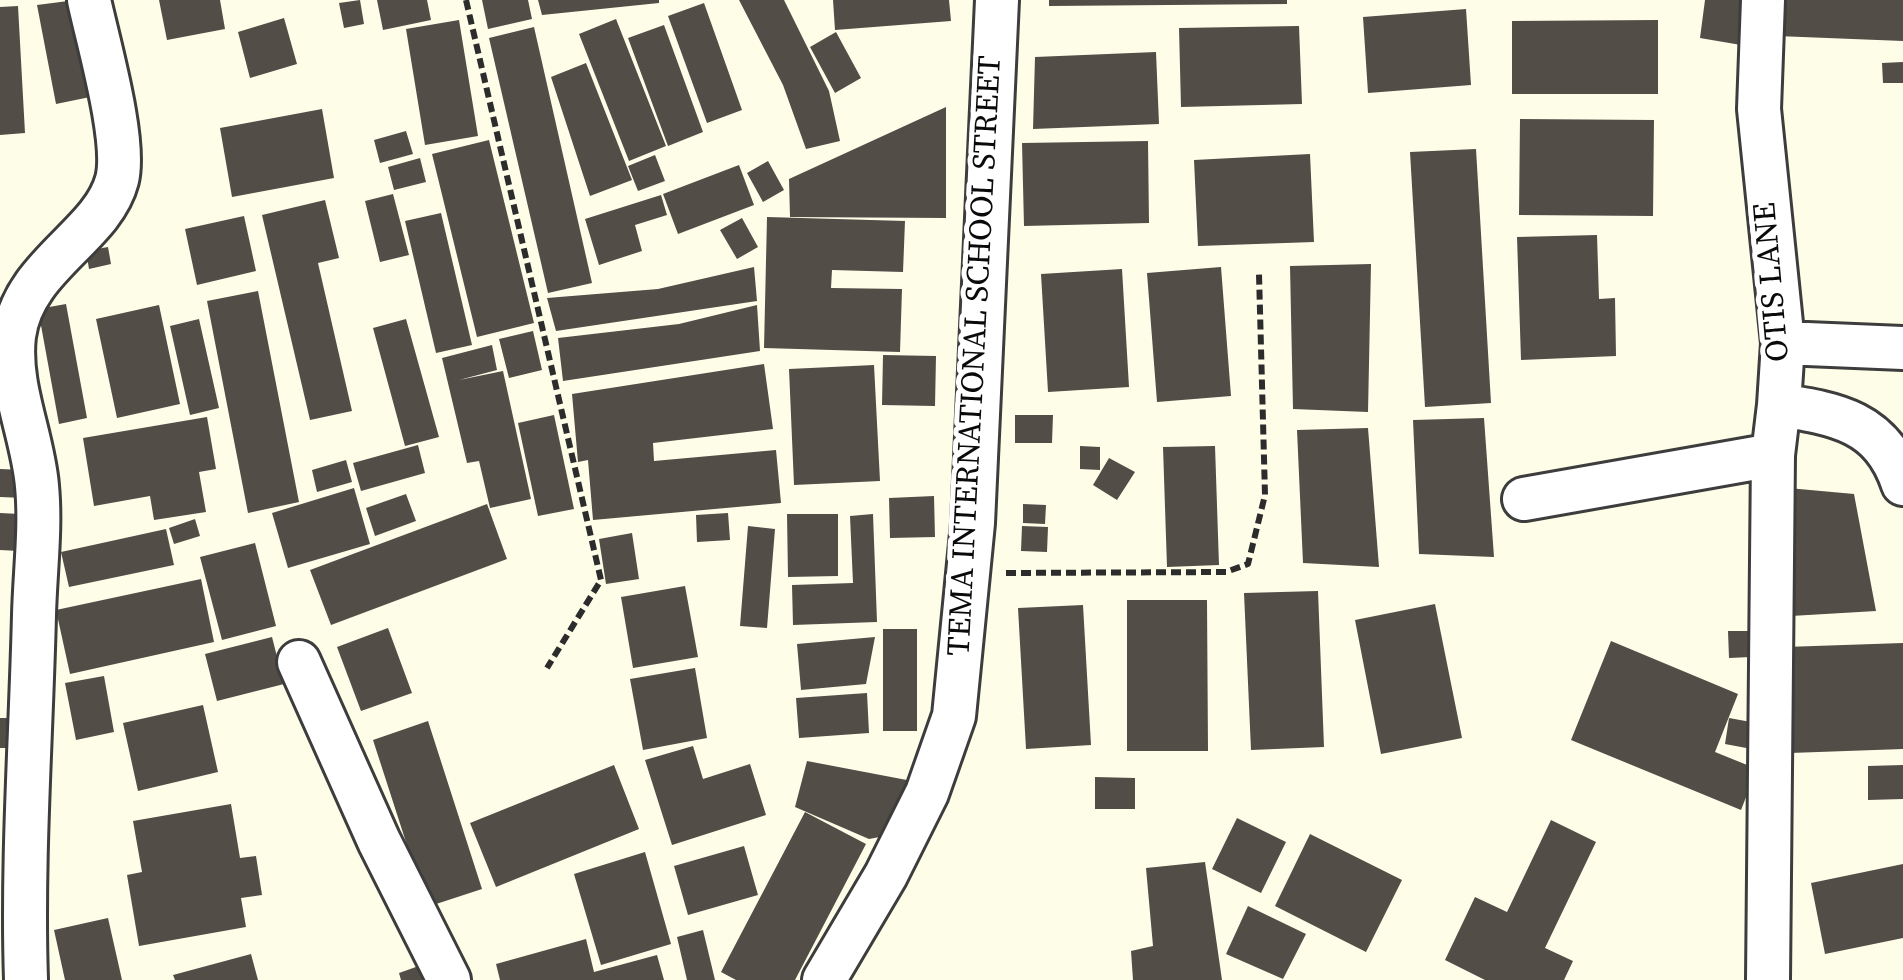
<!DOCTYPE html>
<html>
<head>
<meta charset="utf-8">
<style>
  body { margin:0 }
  canvas { display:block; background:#fefde8 }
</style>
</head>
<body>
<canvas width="1903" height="980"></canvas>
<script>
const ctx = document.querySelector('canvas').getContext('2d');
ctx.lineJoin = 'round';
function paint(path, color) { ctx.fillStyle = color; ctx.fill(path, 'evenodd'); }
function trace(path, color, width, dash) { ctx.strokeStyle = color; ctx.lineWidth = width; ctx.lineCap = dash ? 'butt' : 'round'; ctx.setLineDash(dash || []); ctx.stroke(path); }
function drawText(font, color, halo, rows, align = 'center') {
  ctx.font = font + ' "Source Serif 4",serif'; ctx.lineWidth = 10; ctx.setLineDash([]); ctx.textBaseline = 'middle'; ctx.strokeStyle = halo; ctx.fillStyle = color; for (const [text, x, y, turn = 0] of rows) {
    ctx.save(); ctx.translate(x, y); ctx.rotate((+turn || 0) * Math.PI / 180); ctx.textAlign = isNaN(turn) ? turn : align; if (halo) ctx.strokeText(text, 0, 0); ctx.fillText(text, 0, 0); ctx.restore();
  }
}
paint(new Path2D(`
  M76,0L95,96L56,104L37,5Z
  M159,0H220L225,29L167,40Z
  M360,0L364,24L344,28L339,3Z
  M377,0H427L431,20L383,30Z
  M482,0H528L532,19L488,29Z
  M538,0H659V3L542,15Z
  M739,0H784L829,91L840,141L806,149L783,85Z
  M833,0H949L951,21L835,30Z
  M1049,0H1287V4L1049,6Z
  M1705,0H1748L1741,45L1700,38Z
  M1778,0H1903V41L1777,36Z
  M704,3L742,110L707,123L668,16Z
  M18,6L25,133L0,135V7Z
  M1466,9L1471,85L1368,93L1363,17Z
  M284,18L297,64L250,78L238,32Z
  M616,19L666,146L629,161L579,34Z
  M459,20L478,136L425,145L406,29Z
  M1658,20V94H1512V21Z
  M664,25L703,132L668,146L628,38Z
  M1299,26L1302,104L1181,107L1179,28Z
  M534,27L592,283L548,293L489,38Z
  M836,32L861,78L835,93L810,47Z
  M1156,52L1159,124L1033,129L1035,57Z
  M1903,62V83H1883L1882,63Z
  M586,63L632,180L590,196L551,77Z
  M946,107V218L790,217L789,179Z
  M322,109L334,178L232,197L220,128Z
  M1520,119L1654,120L1653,216L1519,215Z
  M406,131L413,154L380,163L374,140Z
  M489,140L534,323L477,337L432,154Z
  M1148,141L1149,223L1024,226L1022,143Z
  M1476,149L1491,403L1425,407L1410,152Z
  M1310,154L1314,242L1198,246L1194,160Z
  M655,155L665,181L638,191L628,166Z
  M420,158L426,182L394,190L388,167Z
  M768,161L784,190L763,202L747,173Z
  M739,165L754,205L678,234L663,194Z
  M393,194L409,255L380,262L365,201Z
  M661,195L667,215L635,225L642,251L599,265L585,219Z
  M325,200L339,258L318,263L352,411L310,420L262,215Z
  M441,213L472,345L436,353L405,221Z
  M244,216L256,271L197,285L185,229Z
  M767,217L905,221L903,272L832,270L831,288L902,289L900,352L764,348Z
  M742,218L758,247L737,259L720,230Z
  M1597,235L1599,299L1615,298L1616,356L1521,360L1517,237Z
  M108,247L111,264L89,269L86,251Z
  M1371,264L1368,412L1293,409L1290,266Z
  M754,267L757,301L556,331L547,298L658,289Z
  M1221,267L1231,396L1157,402L1147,273Z
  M1122,269L1129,387L1048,392L1041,274Z
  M258,291L299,502L248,513L207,301Z
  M66,304L87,418L59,424L38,309Z
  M159,305L180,404L117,418L96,319Z
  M757,305L760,351L563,381L558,338L679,324Z
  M199,319L219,408L190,415L170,326Z
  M406,319L439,437L405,446L373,328Z
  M533,331L542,370L509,378L499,339Z
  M492,345L497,370L459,380L503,371L531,499L490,508L479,461L467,463L442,358Z
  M883,355L936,356L935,406L882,405Z
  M764,364L773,429L653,443L654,461L776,450L781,503L593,520L588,460L578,462L572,394Z
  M874,365L880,481L794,485L789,369Z
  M554,415L574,509L538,516L518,423Z
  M1015,415H1053L1052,443H1015Z
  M207,417L216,469L199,472L206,512L154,520L150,496L94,506L83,438Z
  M1484,418L1494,557L1419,554L1413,420Z
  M1368,428L1379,567L1303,563L1297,430Z
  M418,445L425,473L361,491L353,463Z
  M1080,446L1100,447V470L1080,469Z
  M1215,446L1219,565L1167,567L1163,447Z
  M1109,458L1135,472L1117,500L1093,485Z
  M346,460L352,482L317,492L312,470Z
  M0,469L24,470V498L0,497Z
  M1777,487L1854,494L1876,611L1791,616Z
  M354,488L370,544L288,568L272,513Z
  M406,494L416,521L375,536L366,508Z
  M934,496L935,537L890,538L889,498Z
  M487,504L507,559L331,625L310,570Z
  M1023,504L1046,505L1045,524L1023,523Z
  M0,513L20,514L19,551L0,550Z
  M728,513L730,540L697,542L696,515Z
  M787,514H838V576L788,577Z
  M873,514L877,622L793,625L792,585L853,583L850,516Z
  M195,519L200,536L174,544L169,528Z
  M748,526L775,529L767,628L740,626Z
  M1022,526L1048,527L1047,552L1021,551Z
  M166,529L174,565L69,587L61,552Z
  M632,533L639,579L606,584L599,539Z
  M255,543L276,626L222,640L200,557Z
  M201,579L214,642L70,674L56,610Z
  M685,586L698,657L633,668L621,597Z
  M1318,591L1324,747L1251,750L1244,593Z
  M1127,600H1207L1208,751H1127Z
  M1435,604L1462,738L1381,754L1355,620Z
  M1083,605L1091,745L1026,749L1018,608Z
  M388,628L412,693L361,711L337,647Z
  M883,629H917V731H883Z
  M1728,631H1750L1751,657L1729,658Z
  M272,637L284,684L217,701L205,654Z
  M875,637L866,684L801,690L797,644Z
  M1611,641L1738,694L1715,752L1757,769L1741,810L1571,740Z
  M1903,643V749L1790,753L1785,647Z
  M695,668L707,738L643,750L630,679Z
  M104,676L114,732L76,740L65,683Z
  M867,693L869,733L799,738L796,698Z
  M203,705L218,772L138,791L123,723Z
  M0,718H21V748H0Z
  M1729,718L1762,724L1757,750L1725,744Z
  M428,721L482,889L427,907L373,740Z
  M693,746L703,779L750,764L766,815L672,845L645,760Z
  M807,761L912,781L901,833L869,839L795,807Z
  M614,765L639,829L496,887L470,823Z
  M1903,765V799L1868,800V766Z
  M1095,777L1135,778V809H1095Z
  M231,804L240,858L256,856L262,895L241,898L246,927L139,946L127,875L142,872L133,821Z
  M805,812L866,844L795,980H736L721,972Z
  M1237,818L1286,842L1261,893L1212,869Z
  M1551,820L1596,842L1545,948L1573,961L1564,980H1485L1445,960L1475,897L1507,912Z
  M1310,834L1402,880L1366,952L1275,906Z
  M744,846L758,895L688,915L674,866Z
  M645,852L671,944L601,965L574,874Z
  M1205,862L1222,980H1133L1131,951L1153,946L1146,868Z
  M1903,864V938L1825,954L1811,883Z
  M1248,906L1306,934L1283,979L1226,954Z
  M108,918L122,980H65L54,930Z
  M703,930L715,980H687L677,937Z
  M586,939L594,972L657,955L664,980H500L496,964Z
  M251,954L258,980H175L173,975Z
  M430,962L437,980H401L399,973Z`), '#524d47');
const minor = new Path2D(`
  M1763,0L1759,109L1783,343L1779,405C1836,414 1882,421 1903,484
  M1783,343L1903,348
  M1524,499L1773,455
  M299,662L379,841L449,980
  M26,980C22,859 31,737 34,615C35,573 41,528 37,486C33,436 8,387 14,336C23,265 102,237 117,180C127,141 98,42 89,0
  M824,980L886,875L927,793L954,716L973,523L997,0
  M1768,980L1773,455L1779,405`);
trace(minor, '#3d3d3d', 48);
trace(new Path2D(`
  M466,0L601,580L547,668
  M1006,573L1226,572L1248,564L1265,495L1259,274`), '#2c2c2c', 6, [10, 5]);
trace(minor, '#fff', 42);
drawText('32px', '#0a0a0a', '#fff', [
  ["OTIS LANE",1773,282,-95],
  ["TEMA INTERNATIONAL SCHOOL STREET",976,356,-87]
]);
</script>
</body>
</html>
